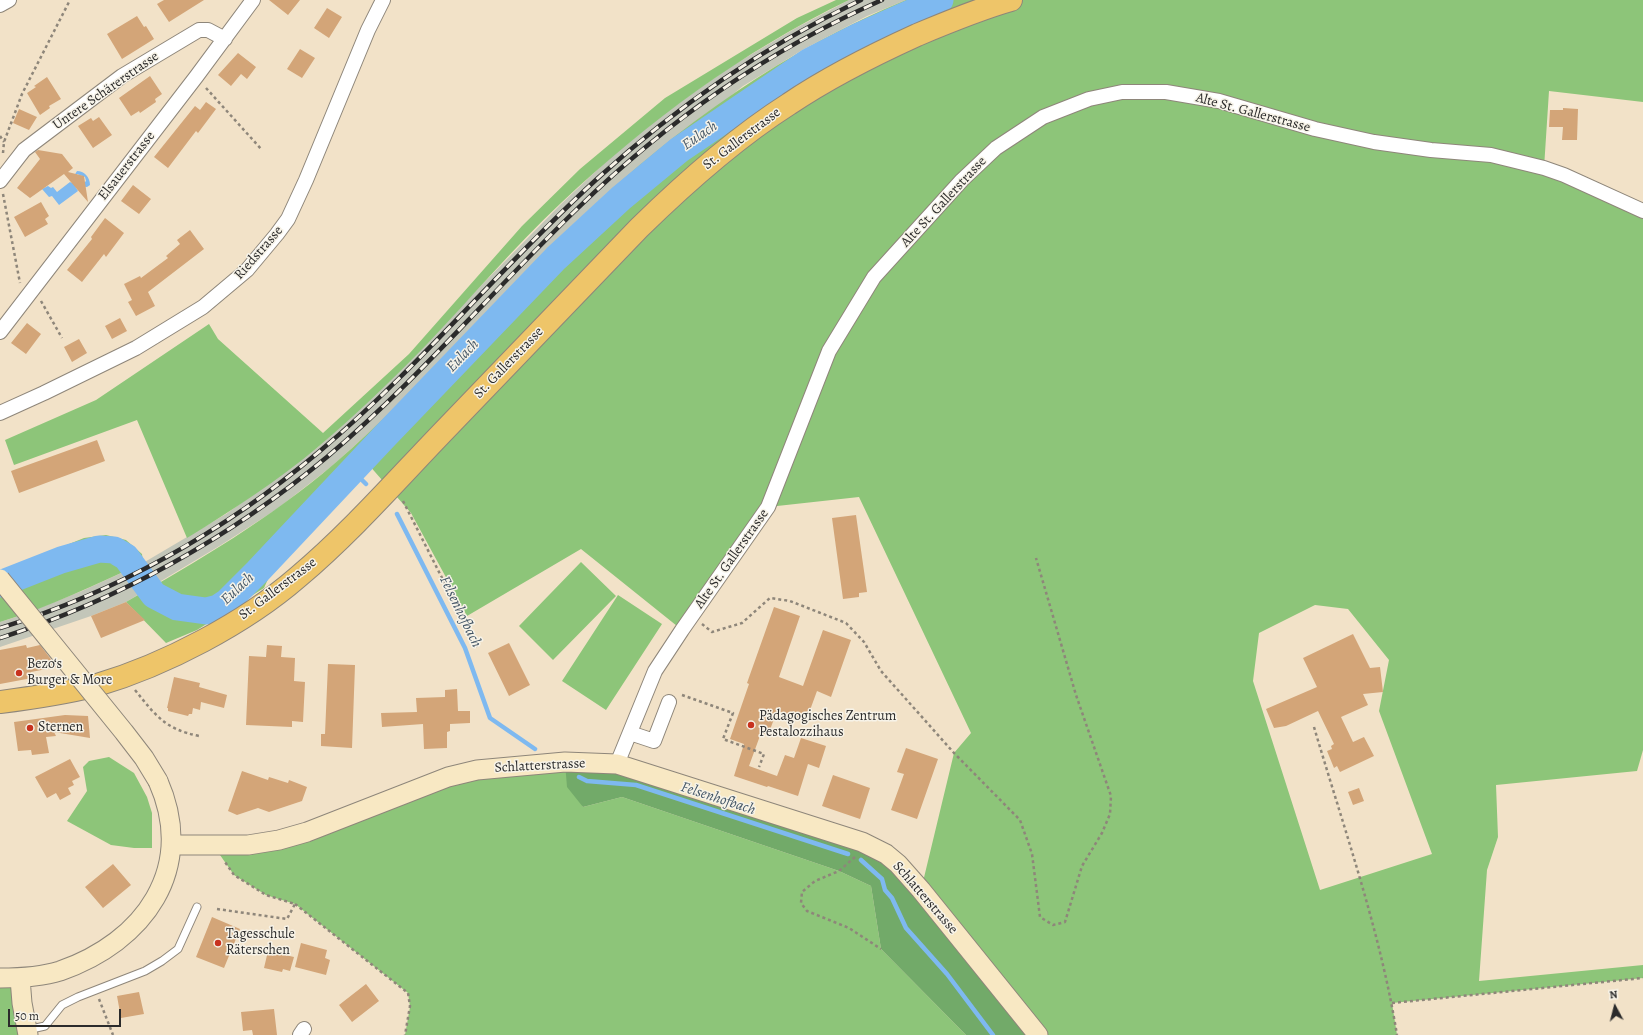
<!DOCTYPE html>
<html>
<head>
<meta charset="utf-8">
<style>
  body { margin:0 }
  #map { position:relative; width:1643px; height:1035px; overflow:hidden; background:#f2e2c8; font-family:Alegreya,serif }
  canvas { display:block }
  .north { position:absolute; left:1595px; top:987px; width:40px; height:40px; -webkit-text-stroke:3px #f7f3e8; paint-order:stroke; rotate:353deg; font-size:11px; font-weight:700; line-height:16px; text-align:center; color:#2b2b2b }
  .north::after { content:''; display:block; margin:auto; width:14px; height:18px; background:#2b2b2b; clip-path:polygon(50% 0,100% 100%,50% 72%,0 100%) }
  .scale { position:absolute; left:8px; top:1009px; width:113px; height:18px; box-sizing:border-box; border:2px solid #2b2b2b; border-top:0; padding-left:5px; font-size:12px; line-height:14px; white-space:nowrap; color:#2b2b2b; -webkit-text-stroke:3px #f7f3e8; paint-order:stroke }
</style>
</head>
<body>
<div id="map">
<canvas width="1643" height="1035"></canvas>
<div class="north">N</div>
<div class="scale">50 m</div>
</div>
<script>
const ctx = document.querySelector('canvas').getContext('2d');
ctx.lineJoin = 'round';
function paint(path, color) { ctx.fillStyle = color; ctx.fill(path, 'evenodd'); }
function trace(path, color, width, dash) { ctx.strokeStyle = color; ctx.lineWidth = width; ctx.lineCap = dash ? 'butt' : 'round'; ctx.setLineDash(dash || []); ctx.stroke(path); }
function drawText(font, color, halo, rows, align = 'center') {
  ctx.font = font + ' Alegreya,serif'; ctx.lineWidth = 3; ctx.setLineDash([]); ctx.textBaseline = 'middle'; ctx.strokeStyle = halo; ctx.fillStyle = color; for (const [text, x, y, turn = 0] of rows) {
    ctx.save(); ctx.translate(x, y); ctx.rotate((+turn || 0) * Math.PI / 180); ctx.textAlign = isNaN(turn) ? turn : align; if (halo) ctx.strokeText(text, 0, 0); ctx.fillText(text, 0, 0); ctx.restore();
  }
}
paint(new Path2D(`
  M849,0H906L867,16L804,49L743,86L585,214L384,419L332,466L277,509L221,545L126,602L91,616L0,647V622L19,616L82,591L143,563L226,514L318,447L367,402L560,205L613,155L670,109L730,67L794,29Z`), '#c3c6b9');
paint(new Path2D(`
  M836,0H849C740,53 650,120 561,203C514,247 472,297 428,343C393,379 356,415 318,447C279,480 231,511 187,538L137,420L14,465L5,440L96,400L209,324L218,339L323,433L409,354L522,226L580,169L665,98L797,18Z
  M906,0H1643V102L1549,91L1544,168L1643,211V750L1637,771L1496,785L1498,837L1487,870L1479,981L1643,965V978L1392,1003L1397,1035H1038L921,890L954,753L971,733L859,497L768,507L682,630L581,549L467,616L411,513L368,464L272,570L264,588L197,630L166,643L126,602C198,561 271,518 334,464C423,387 499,296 584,215C678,126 786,49 906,0ZM1315,605L1348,609L1389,660L1379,711L1432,854L1320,890L1253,681L1259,633Z
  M106,535L126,540L142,554L143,563C96,584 50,607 0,622V574L10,570L12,567L84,538Z
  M581,562L616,596L553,660L519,626Z
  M618,595L662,624L606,710L562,681Z
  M109,757L134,773L147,797L152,813V848H134L111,845L67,821L87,791L83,767L89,761Z
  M565,762L583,807L622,797L839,871L871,886L881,949L966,1035H405L410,1007L408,993L295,904L266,895L234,875L220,855V845H248L399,795Z
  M0,978H20L28,1035H0Z`), '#8dc579');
paint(new Path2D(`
  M565,762L617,764L886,854L1038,1035H966L881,949L871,886L839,871L622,797L583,807L567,787Z`), '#72aa69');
paint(new Path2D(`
  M77,171C84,171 90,177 90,185L87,187L75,186L78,191L59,205L52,196L49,197L42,189L48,186L51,188L53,187L57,192L70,182L72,183L74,182V176ZM77,174L85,177L86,181L83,184L75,179Z`), '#7eb9f0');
trace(new Path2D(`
  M353,471L366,484
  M397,514L465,648L490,718L535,749
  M579,777L587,781L636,785L848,854
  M861,860L882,879L885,890L892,898L906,928L947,974L993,1035`), '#7eb9f0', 4.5);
trace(new Path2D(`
  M0,584L61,560L99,549L114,550L126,557L154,595L177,607L206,611L218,608L227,602L257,572L384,437L556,258L621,198L679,150L810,61L859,36L940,0`), '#7eb9f0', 27);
paint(new Path2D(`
  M164,0H204L169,22L157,4Z
  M269,0H300L288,15Z
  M327,8L342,17L329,38L314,28Z
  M137,16L144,27L146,26L154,39L122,59L107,34Z
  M300,49L315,58L302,78L287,69Z
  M238,53L256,67L247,79L241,74L231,86L218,75Z
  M150,76L162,94L155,99L156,102L140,113L139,111L131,116L119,98Z
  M47,77L61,99L49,106L50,108L40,115L27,93L36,87L34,86Z
  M206,102L216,109L198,133L196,131L168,168L154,157L195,106L200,110Z
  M1563,108L1578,109L1577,140H1562L1563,127H1549L1550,110H1563Z
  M19,109L37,117L29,130L13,123Z
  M99,117L112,135L93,148L78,126L91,118L93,121Z
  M38,150L62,154L73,168L68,172L84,176L88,202L64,174L30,198L17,188L40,159L35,152Z
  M133,185L151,199L139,214L121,201Z
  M41,202L49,216L45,219L48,224L25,237L14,217Z
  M105,218L124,233L106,257L104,254L82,282L67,270L92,239L91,237Z
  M190,230L204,249L148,292L155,306L136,316L128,302L132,300L124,284L140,276L141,278L168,258L166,256L180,244L177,240Z
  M120,318L127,331L112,339L105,326Z
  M27,323L41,334L26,354L11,343Z
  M79,339L87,353L72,362L64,347Z
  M97,440L105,461L19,493L11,471Z
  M856,515L867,592L859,593V597L843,599L832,518Z
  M126,602L145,620L101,638L91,616Z
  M774,607L800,616L779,677L803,686L823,630L851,640L831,697L817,691L806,721L777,711L768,735L761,733L749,766L777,776L785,755L794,758L801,738L826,746L819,768L808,764L798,796L768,786L767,787L734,776L744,744L730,739L749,684L747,683Z
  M1353,634L1370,668L1380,667L1383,692L1363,694L1368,705L1341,717L1353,742L1364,737L1374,756L1340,772L1337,766L1334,768L1327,751L1332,749L1331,746L1334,744L1318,711L1286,726L1274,728L1266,709L1317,687L1303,658Z
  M509,643L530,685L509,696L488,653Z
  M26,645L27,648L40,645L57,667L31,672L32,678L0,684V650Z
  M267,645L282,646L281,657L295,658L294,681L305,682L303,722L292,721V727L246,725L249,656L266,657Z
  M328,664L355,665L352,748L321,746V734H325Z
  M174,677L200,683L199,687L227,695L224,708L201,702L200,710L193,708L192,714H189L188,716L168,711V708H167Z
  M457,689L458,711H470V723L450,724V731L447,732V748L424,749L423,724L382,727L381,713L417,712L416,698L445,697V690Z
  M65,715L88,716L90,738L54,732L56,736L46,737L49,753L32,755L31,750L18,751L14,722Z
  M906,748L938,759L917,819L891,810L904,774L897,772Z
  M70,759L80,777L72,781L74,785L68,788L71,794L60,800L56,793L47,798L35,777Z
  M242,771L268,780L269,777L288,783L289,780L307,787L302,801L269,812L258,808L237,815L228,811Z
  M833,775L870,788L860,819L822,806Z
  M1359,788L1364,801L1353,805L1348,792Z
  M113,864L131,885L103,908L85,887Z
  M212,917L240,929L224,968L196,957Z
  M301,943L327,950L325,958L330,960L326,975L295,967Z
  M268,951L294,957L290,971L283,969L282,972L264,968Z
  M366,984L379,1001L352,1022L339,1005Z
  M139,992L144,1014L121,1018L117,996Z
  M274,1009L277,1035H253L252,1030L243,1031L241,1012Z`), '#d3a578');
const lane = new Path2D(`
  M27,1030L45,1026L62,1005L78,997L145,971L162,961L178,949L197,907`);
const street = new Path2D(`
  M0,5L9,0
  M0,181L24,150L122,76L199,30H208L225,39
  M0,332L196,77L253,0
  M0,413L44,393L136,348L203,307L247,270L277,234L288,219L306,180L368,30L383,0
  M630,733L654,741L669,702
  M617,764L655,671L682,630L768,507L829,351L874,277L962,180L996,148L1043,117L1089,99L1122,92H1166L1219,101L1315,129L1374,142L1431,150L1491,155L1544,168L1564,175L1643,211
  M300,1035L304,1029`);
const secondary = new Path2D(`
  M171,845H248L279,840L307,832L448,777L477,770L565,762L617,764L862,842L886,854L898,864L921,890L1038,1035
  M0,978C20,978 41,977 60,971C144,942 197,869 158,781
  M20,978L22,1003L28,1035`);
const primary = new Path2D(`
  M0,702C32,698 65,693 97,685C165,665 245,623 298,577C349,534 394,483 440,435C506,366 573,297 639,228C685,183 734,139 789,104C829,77 873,55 917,35C948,22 979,9 1011,0`);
trace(lane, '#8e867a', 9);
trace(street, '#8e867a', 16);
trace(secondary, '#8e867a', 21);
trace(primary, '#8e867a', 24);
trace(new Path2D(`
  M206,88L262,150
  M0,136L4,142
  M3,153L4,142L22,94L70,0
  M3,194L20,283
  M41,301L62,338
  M403,501L477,647
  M702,624L712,632L742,623L770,598L790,601L846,623L864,642L881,671L954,753L1020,820L1032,854L1040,917L1053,925L1065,922L1082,866L1102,833L1110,814L1111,796L1076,695L1036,558
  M135,690C156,716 165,729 199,736
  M682,695L733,713L723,739L764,754L759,767
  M1314,727C1344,829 1380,930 1397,1035
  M855,857L839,871L815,881L802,892L801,903L807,911L849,928L881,949
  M295,904L408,993L410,1006L405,1035
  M217,909L287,919L295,904L266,895L234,875L225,862
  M99,999L113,1035
  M1392,1003L1643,978`), '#8e867a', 2.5, [3, 3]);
trace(lane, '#fff', 7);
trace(street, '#fff', 14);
trace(secondary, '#f8e8c3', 19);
trace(primary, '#eec569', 22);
const rail = new Path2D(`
  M0,628C117,592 226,530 320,451C420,367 502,265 598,178C677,106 765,46 861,0
  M0,638C119,600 231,537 327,457C417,381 493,290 578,208C666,122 769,50 882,0`);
trace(rail, '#2b2b2b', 4.5);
trace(rail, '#f7f3e8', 3, [9]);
const secondaryBridge = new Path2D(`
  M0,579L124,732L144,758L158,781`);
trace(secondaryBridge, '#8e867a', 21, []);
trace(secondaryBridge, '#f8e8c3', 19);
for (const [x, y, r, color] of [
  [19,673,4,"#c8321e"],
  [751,725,4,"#c8321e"],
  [30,728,4,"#c8321e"],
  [218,943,4,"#c8321e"]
]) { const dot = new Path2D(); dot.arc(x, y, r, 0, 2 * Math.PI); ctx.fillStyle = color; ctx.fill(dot); trace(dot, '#f7f3e8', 1.5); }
drawText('14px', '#2b2b2b', '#f7f3e8', [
  ["Untere Schärerstrasse",106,91,-35],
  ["Alte St. Gallerstrasse",1253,113,15],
  ["St. Gallerstrasse",742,139,-37],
  ["Elsauerstrasse",127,166,-52],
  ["Alte St. Gallerstrasse",944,202,-47],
  ["Riedstrasse",259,253,-49],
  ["St. Gallerstrasse",509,363,-46],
  ["Alte St. Gallerstrasse",732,559,-55],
  ["St. Gallerstrasse",278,589,-37],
  ["Schlatterstrasse",540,766,-3],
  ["Schlatterstrasse",925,898,49]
]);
drawText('14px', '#2b2b2b', '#f7f3e8', [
  ["Bezo‘s",27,665],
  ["Burger & More",27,681],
  ["Pädagogisches Zentrum",759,717],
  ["Pestalozzihaus",759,733],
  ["Sternen",38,728],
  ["Tagesschule",226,935],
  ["Räterschen",226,951]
], 'left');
drawText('italic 15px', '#445666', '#f7f3e8', [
  ["Eulach",700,136,-34],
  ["Eulach",463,356,-46],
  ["Eulach",238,589,-43],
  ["Felsenhofbach",460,612,64],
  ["Felsenhofbach",718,799,18]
]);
</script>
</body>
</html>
